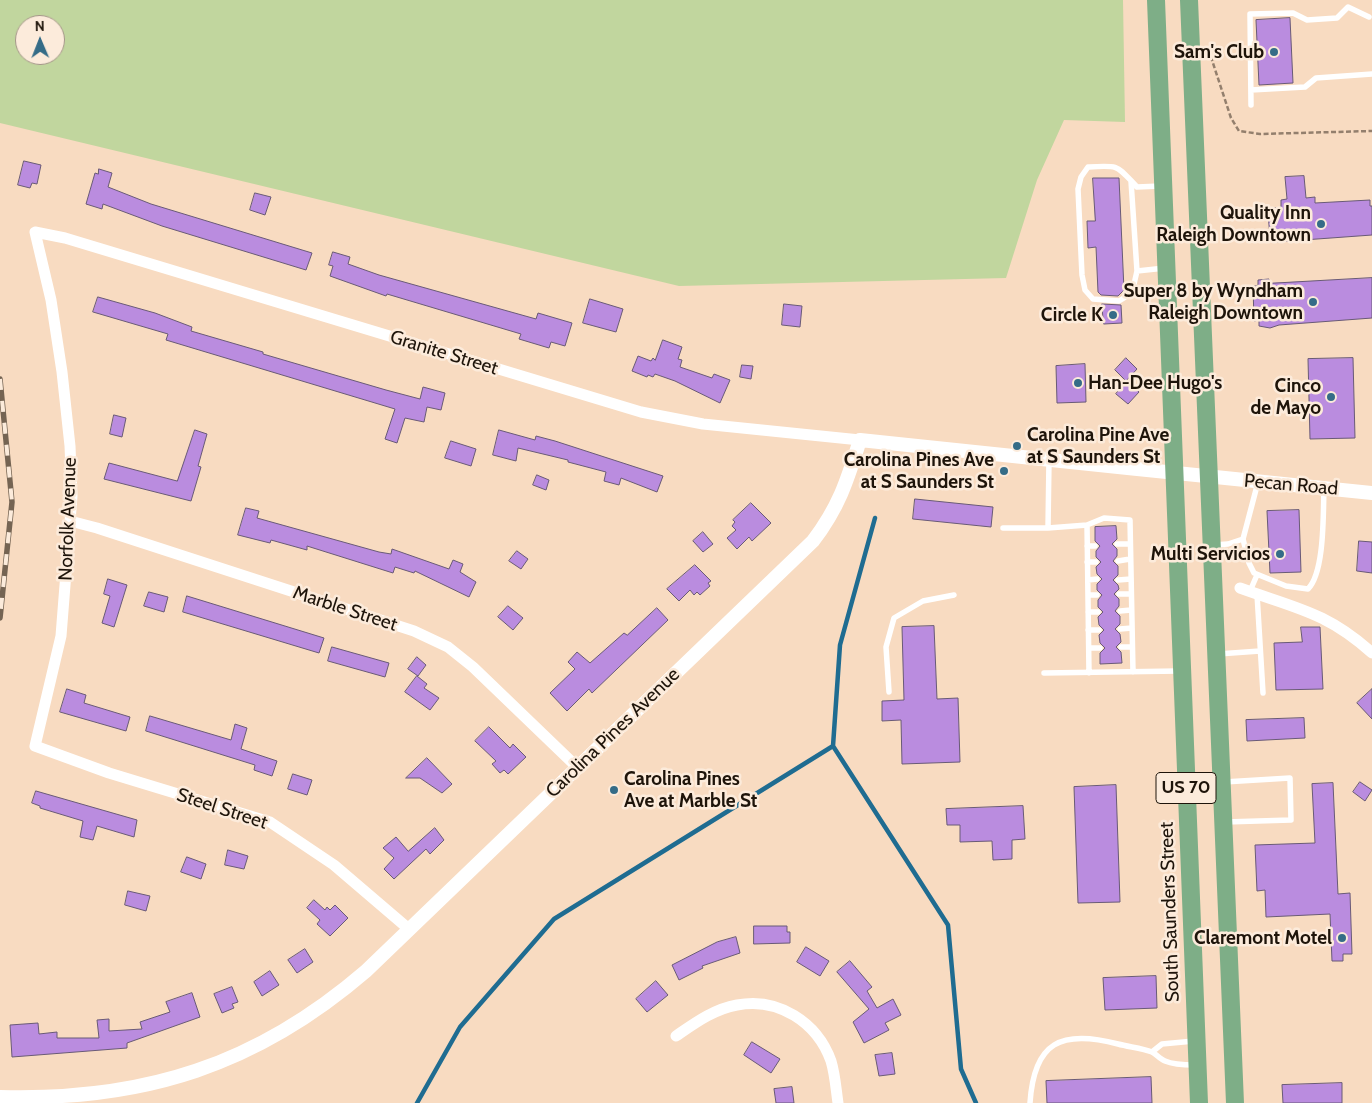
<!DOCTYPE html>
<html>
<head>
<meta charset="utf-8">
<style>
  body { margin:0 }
  #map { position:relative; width:1372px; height:1103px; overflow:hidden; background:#f8dbc1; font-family:Cabin,sans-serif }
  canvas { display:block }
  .north { position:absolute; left:15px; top:15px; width:50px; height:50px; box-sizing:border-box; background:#fcebdb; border:1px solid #a39587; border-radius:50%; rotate:359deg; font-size:14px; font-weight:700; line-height:20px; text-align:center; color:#1e140a }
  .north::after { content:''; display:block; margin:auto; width:18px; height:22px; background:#356c87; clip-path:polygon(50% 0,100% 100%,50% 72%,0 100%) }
</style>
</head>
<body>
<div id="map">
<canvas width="1372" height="1103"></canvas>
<div class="north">N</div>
</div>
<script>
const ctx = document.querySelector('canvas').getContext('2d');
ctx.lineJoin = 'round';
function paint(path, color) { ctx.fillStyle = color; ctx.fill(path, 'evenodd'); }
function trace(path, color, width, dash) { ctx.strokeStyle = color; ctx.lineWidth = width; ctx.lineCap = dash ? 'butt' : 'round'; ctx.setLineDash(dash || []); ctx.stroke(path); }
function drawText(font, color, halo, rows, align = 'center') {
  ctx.font = font + ' Cabin,sans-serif'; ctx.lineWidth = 5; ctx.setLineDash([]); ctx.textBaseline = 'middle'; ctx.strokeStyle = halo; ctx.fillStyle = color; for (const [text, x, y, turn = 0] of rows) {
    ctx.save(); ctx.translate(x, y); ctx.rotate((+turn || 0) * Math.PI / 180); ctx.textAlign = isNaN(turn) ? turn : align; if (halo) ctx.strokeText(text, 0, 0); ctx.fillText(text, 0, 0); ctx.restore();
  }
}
paint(new Path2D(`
  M0,0H1123L1125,122L1064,120L1037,180L1006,278L679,286L0,123ZM25,25H55V55H25Z`), '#c1d69e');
trace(new Path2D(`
  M875,518L840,645L833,746L948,925L961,1069L976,1103
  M417,1103L460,1027L554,919L833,746`), '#1f6c91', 4.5);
const building = new Path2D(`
  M1290,18L1293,83L1259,85L1256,20Z
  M24,161L41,165L37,184L32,183L30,188L18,185Z
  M99,169L112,173L108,187L151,204L312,253L306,270L162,226L103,204L102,209L86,204L95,173L98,174Z
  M1304,176L1306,198L1315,197V203L1370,200V206H1372V235L1276,242V237H1270L1268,213L1274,212V208H1281V200L1287,199L1285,177Z
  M1093,178H1119L1124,290L1118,296L1101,295L1098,292L1096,247L1088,248L1087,221H1095Z
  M255,193L271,197L265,215L250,210Z
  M333,252L350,257L348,264L379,275L536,319L538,313L572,323L565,346L551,342L549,348L519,339L521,334L387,294L386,296L330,276L333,266L329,265Z
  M1372,278V318L1279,325L1270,328L1259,326V320L1254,321L1253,286H1258V280L1269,279V283Z
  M98,297L155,313L192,327L191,331L263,352V354L386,390L420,399L423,387L445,393L441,410L427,407L424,422L405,418L397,443L385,439L395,409L166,340L168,334L93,312Z
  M590,299L623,309L616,332L583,323Z
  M784,304L802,306L800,327L782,325Z
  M1102,304L1121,305L1122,323L1104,324Z
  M663,340L682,347L678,359L682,360L680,367L712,378L714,374L730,380L720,403L675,381L655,374L653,377L648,375L647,377L632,371L638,356L651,361L653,358L655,360Z
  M1126,358L1137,369L1126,381L1115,370Z
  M1353,358L1355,438L1310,439L1308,359Z
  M1085,364L1086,402L1057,403L1056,366Z
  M742,365L753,366L751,379L740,377Z
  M1127,381L1139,392L1128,404L1116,394Z
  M114,415L126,418L122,437L110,434Z
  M195,430L207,434L198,466L201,467L191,501L104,479L109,463L177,481Z
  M499,430L535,440L536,436L555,441L663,476L657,492L621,478L619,485L604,481L606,472L568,462V460L518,448L516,461L493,455Z
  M451,441L476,449L471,466L445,458Z
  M537,475L549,480L546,490L533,485Z
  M915,499L993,507L991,527L913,519Z
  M751,503L771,523L752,541L749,537L737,549L727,538L736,530L732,526L735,522L733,520Z
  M246,508L259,511L257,518L379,552L391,554L392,549L449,569L453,560L463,564L460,572L476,582L469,597L415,571L414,573L395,567L393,573L307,546V550L271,540L270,543L238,535Z
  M1299,510L1301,572L1270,573L1267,511Z
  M1116,526L1117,539L1112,544L1117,549V556L1113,561L1118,566V575L1113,580L1118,585L1119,589L1114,594L1119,599V606L1115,611L1120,616V624L1115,629L1120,634L1121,642L1116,647L1121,652L1122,663L1100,664V653L1105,648L1100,643L1099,635L1104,630L1099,625L1098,617L1103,612L1098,607V600L1102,595L1097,590V584L1102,579L1097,574L1096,567L1101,562L1096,557V551L1100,546L1095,541V527Z
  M703,532L713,544L703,552L693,541Z
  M1359,541L1372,542V573L1357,571Z
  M517,551L528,559L521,569L509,561Z
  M695,565L711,581L708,583L710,586L700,595L697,592L694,595L690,590L679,601L667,589Z
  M108,579L127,585L114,627L102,623L110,596L104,594Z
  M149,592L168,597L164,612L144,606Z
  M187,596L324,638L319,653L183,612Z
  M508,606L523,618L513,630L498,617Z
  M657,608L668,620L592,693L589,689L567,711L550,693L575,669L568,662L577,652L590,663L624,633L627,635Z
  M934,626L937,699L958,698L960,762L902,764L901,720L882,721V701L904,700L902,627Z
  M1301,627H1320L1323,689L1276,690L1274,643L1302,642Z
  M332,647L389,663L385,677L328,661Z
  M417,657L426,665L418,676L408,669Z
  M417,676L427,684L424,688L439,698L430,710L405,692Z
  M67,689L86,695L84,703L130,717L126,731L60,712Z
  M1372,689V719L1357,703Z
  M150,716L231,740L235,724L247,728L241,749L277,761L272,776L254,770L255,765L146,731Z
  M1304,718L1305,738L1247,741L1246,720Z
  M489,727L510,748L513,744L526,757L508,774L504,770L500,773L492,764L496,761L475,741Z
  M427,758L452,784L442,793L420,778H406Z
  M293,774L312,780L307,795L288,789Z
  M1360,782L1372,790L1365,801L1353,792Z
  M1333,783L1338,894L1350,893L1352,954H1343V961H1332L1330,914L1266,917L1265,890L1257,891L1255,845L1315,843L1312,784Z
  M1116,785L1120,902L1078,903L1074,787Z
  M36,791L137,820L134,837L97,826L93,840L80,837L83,821L40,808V806L32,803Z
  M1023,806L1025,839L1012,840V859L993,860L992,841L960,842V825H947L946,809Z
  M435,828L444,840L430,854L426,849L394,879L384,869L394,858L383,848L396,837L408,851Z
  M228,850L248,856L244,869L225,865Z
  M187,857L206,864L201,879L181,872Z
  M128,891L150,896L146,911L125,905Z
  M314,900L325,910L327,907L330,910L335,905L348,918L330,936L317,924L320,920L307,908Z
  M754,926H787V932H790V943L754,944Z
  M736,937L740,953L702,966L703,968L679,980L672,965L717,942Z
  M806,947L829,961L820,976L797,962Z
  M305,949L313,962L297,973L288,960Z
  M850,961L872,987L867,991L877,1008L893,999L901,1015L885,1023L889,1030L864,1043L853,1022L869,1009L837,972Z
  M270,971L279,985L262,996L254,982Z
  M1156,976L1157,1008L1105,1010L1103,978Z
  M656,981L668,995L647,1012L636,999Z
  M232,987L238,1002L232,1004L234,1008L222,1013L214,994Z
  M192,993L200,1017L127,1043V1048L12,1057L10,1025L38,1023L39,1034L57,1032V1038H99L97,1020L109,1019V1031L142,1029L140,1022L170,1012L166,1002Z
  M752,1042L780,1059L771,1073L744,1055Z
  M892,1053L895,1074L879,1076L875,1055Z
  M1151,1077L1152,1103H1047L1046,1081Z
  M1342,1083V1103H1283L1282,1085Z
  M792,1087L794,1103H776L774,1089Z`);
paint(building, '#ba8cdf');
trace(building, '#695a76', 1);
trace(new Path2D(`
  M1205,53L1210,54L1231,118L1239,131L1260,134L1372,131`), '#937f6d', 2.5, [5, 2.5]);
trace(new Path2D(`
  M1251,90L1305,87L1316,78L1372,74
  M1251,105L1250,14L1293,13L1307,20L1337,18L1348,7L1369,17
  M1131,181L1137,271L1132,293L1119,301L1093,299L1085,290L1082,275L1078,189L1081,177L1088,167C1120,165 1116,165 1137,187L1161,186
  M1137,271L1165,268
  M1049,460L1048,528L1087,525L1089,673
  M1087,525L1104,518L1130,520L1133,672
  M1003,528H1048
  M1243,539L1249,563L1254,573L1286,586L1308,589C1325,572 1323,512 1324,488
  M1117,544H1130
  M1213,545L1228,544L1243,539L1258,482
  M1087,546H1095
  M1118,561L1130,559
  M1087,562H1096
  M1088,580L1097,579
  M1118,580L1131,579
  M1250,591L1257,575
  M1119,594H1131
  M1257,594L1263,693
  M1088,595H1097
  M1120,611L1131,610
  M1088,612H1098
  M1120,629L1132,628
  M1088,630H1099
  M1121,647H1132
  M1089,648H1100
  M1218,654L1260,651
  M1044,673L1179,671
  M889,692L886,647L894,618L923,601L954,595
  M1224,782L1290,778L1291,820L1225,822
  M1152,1052L1162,1044L1194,1041
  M1030,1103C1034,1042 1061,1029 1118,1044C1129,1047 1142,1048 1152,1052C1156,1054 1160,1059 1165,1061C1174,1065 1185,1065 1195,1065`), '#fff', 5.5);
trace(new Path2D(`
  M70,521L97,528L414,631L448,647L473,667L578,768
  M1240,588C1295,608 1327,612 1372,653
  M410,930L334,865L270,822L109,773L35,746L61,636L72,496L70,446L62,372L51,300L35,232L65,238L641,412L703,424L860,440
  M676,1036C695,1023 714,1009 737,1005C778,997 817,1022 831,1061C835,1074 836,1089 838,1103`), '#fff', 11);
trace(new Path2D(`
  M0,1097C144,1101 257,1065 366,971L813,541C839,507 847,481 860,440C1031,458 1201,476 1372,493`), '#fff', 14);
trace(new Path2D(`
  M1156,0L1199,1103
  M1189,0L1235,1103`), '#7eae87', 18);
const rail = new Path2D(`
  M0,379L12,502L0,618`);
trace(rail, '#756453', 5.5);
trace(rail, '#fcebdb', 4, [11]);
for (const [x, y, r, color] of [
  [1274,52,5,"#356c87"],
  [1321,224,5,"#356c87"],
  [1313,302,5,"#356c87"],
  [1113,315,5,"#356c87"],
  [1078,383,5,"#356c87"],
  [1331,397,5,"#356c87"],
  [1017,446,5,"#356c87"],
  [1004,471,5,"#356c87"],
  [1280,554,5,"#356c87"],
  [614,790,5,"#356c87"],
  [1342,938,5,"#356c87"]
]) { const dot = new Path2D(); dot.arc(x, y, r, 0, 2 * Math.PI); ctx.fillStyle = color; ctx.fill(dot); trace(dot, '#fcebdb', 2); }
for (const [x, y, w] of [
  [1186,788,60]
]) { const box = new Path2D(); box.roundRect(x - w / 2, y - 15.5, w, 31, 4); ctx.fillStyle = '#fcebdb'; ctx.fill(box); trace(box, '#1e140a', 1); }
drawText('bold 18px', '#1e140a', null, [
  ["US 70",1186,788]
]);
drawText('bold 19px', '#1e140a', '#fcebdb', [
  ["Sam's Club",1264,52],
  ["Quality Inn",1311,213],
  ["Raleigh Downtown",1311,235],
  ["Super 8 by Wyndham",1303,291],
  ["Raleigh Downtown",1303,313],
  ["Circle K",1103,315],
  ["Han-Dee Hugo's",1088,383,"left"],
  ["Cinco",1321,386],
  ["de Mayo",1321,408],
  ["Carolina Pine Ave",1027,435,"left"],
  ["at S Saunders St",1027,457,"left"],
  ["Carolina Pines Ave",994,460],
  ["at S Saunders St",994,482],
  ["Multi Servicios",1270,554],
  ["Carolina Pines",624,779,"left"],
  ["Ave at Marble St",624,801,"left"],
  ["Claremont Motel",1332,938]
], 'right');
drawText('19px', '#1e140a', '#fcebdb', [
  ["Granite Street",444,353,17],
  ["Pecan Road",1291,485,5],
  ["Norfolk Avenue",68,519,-88],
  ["Marble Street",345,609,18],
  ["Carolina Pines Avenue",613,733,-44],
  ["Steel Street",222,809,18],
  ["South Saunders Street",1170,912,-92]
]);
</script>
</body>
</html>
